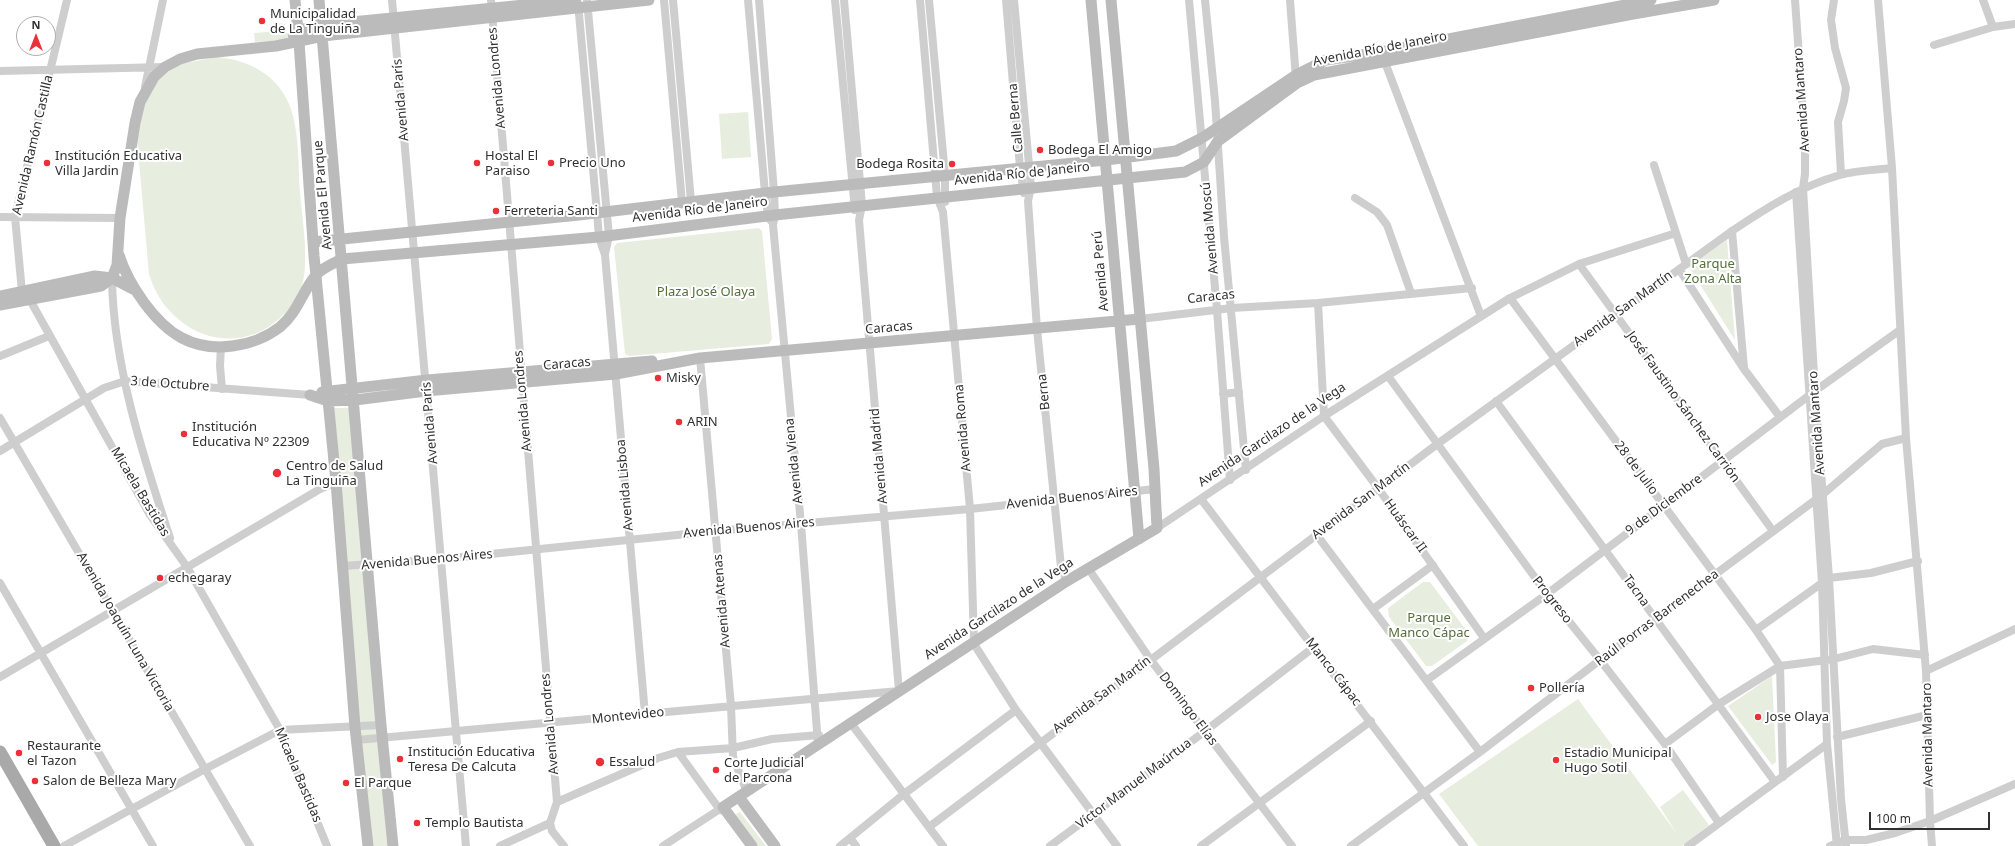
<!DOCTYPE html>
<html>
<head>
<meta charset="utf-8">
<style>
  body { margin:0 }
  #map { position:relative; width:2015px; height:846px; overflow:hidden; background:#fff; font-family:"Noto Sans",sans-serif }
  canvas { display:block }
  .north { position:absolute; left:16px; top:16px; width:40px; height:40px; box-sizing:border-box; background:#fff; border:1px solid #adadad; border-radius:50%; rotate:0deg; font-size:11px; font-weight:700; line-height:16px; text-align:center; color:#313131 }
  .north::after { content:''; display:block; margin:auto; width:14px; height:18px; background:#ea313a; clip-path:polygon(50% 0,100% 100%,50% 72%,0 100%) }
  .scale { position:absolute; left:1869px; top:812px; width:121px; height:18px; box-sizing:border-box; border:2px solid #313131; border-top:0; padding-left:5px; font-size:12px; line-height:14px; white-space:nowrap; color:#313131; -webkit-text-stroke:3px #fff; paint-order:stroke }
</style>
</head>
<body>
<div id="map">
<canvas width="2015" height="846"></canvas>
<div class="north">N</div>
<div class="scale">100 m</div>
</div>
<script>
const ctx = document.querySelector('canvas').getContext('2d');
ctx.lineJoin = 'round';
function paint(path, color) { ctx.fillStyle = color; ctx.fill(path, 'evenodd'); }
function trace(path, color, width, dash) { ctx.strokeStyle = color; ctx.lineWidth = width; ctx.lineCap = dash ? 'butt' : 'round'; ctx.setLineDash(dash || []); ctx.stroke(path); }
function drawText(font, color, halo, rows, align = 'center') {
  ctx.font = font + ' "Noto Sans",sans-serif'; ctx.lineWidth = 4; ctx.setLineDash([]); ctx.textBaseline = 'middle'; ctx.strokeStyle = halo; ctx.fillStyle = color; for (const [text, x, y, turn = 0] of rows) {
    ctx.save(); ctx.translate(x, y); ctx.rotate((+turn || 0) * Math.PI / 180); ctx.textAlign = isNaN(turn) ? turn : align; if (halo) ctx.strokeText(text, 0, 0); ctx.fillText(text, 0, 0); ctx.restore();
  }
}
paint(new Path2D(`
  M278,23L285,24L288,41L255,42L254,33L279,31Z
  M216,57C244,59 273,72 286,98C300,123 298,164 300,193C302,216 306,239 305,262C305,273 303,285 299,295C295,304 287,311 280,318C233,361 166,332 149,274L137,139L140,114L156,82L164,74L181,64Z
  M748,112L751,157L722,159L719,114Z
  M759,228L762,231L772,339L769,344L629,356L625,354L614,247L617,243Z
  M1727,240L1735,340L1689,267Z
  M332,408H351L396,846H368Z
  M1423,582H1430L1469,634L1467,641L1432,666H1426L1389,617L1388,608Z
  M1772,676L1776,762L1772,765L1728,706Z
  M1578,699L1677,834L1660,807L1683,790L1709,825L1682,846H1478L1439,794Z
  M740,812L766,846H756L733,816Z`), '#e7eedf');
trace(new Path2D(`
  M67,0L15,217L22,292L30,300L150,515L187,567L280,730L327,846
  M392,0L466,846
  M491,0L557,802
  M587,0L609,236L605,254
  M664,0L682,202
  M673,0L691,201
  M748,0L765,193L768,216L771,221
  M759,0L774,192L775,215L773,225L801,524L818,744
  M835,0L855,210
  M920,0L937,197L943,212L970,509L974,644L1016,710L1117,846
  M929,0L945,175V202
  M1006,0L1020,168L1024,193
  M1014,0L1031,187L1028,201L1037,329L1061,567L1067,581
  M1189,0L1217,310L1230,480
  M1205,0L1215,101L1224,237L1246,470
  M1290,0L1296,79
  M1795,0L1805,141V174L1803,188L1815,391L1829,578L1841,799L1846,846
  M1834,0L1831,20L1835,48L1846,88L1844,101L1838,122L1841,174
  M1878,0L1892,168L1906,438L1926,671L1930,821L1932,846
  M1983,0L1993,27
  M578,3L597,213L599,237L605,255L645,714
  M1934,45L1993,27L2015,24
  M1383,57L1481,316
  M0,71L165,67
  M145,87L163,0
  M1654,165L1686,264
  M1796,192L1822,583L1827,744L1837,846
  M1355,198L1377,212L1387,225L1411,293
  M0,217L120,218
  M1732,231L1744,368
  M1579,264L1773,531
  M1679,269L1744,369L1780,417
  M112,278C113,364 143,456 170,538
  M1510,298L1756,630L1780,666L1783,777
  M1318,303L1324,416L1378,488L1484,638
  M1140,319L1232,308L1318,303L1472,288
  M221,346L220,366L222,389
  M0,356L49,336
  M700,358L731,706L733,757L747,792
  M1388,376L1547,594L1600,660L1665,744L1719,823
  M1223,394L1239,392
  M1496,401L1775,782
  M0,418L250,846
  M0,451L104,388L125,381L310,395
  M1201,499L1464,846
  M1157,528L1324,416L1510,298L1579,264L1676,233
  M1316,534L1480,752
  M343,566L442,559L716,531L970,509L1155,489
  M1088,568L1150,659L1292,846
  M0,583L153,846
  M1373,609L1433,565
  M1756,630L1829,578L1871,573L1918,561
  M1926,671L2015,629
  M0,677L271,518L320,489L336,482
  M1427,680L1547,594L1815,391L1900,330
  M850,722L943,846
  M1837,737L1927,715
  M357,740L899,691L859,220L862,205L844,0
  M1665,744L1719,704L1780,666L1834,659L1873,649L1925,655
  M678,752L720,810
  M550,823L552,831L564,846
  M929,827L1436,445L1732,231C1766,208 1801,186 1840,175C1857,170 1875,170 1892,168
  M850,838L856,846
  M64,846L205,769L280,730L381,725
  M500,846L550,823L557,802L658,758L678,752L733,748L772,739L819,735
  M663,846L723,807
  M840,846L904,794L1016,710
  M1050,846L1204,732L1314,647
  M1201,846L1371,721
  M1351,846L1480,752L1600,660L1822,495L1882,444L1906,438
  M1688,846L1827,744
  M1830,846L1845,840H1866L1895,833L1930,821L2015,784`), '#cecece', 8);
trace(new Path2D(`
  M295,0L299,42L314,256L336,482L355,727L368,846
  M319,0L381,725L393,846
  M1091,0L1139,539
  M293,35L298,30L321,25L575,0
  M313,242L579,215L774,192L1106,160L1176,151L1202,138L1296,75L1326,60L1381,52L1651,0
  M119,255C128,284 155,324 182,338C212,354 254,347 280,327C298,312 302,292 316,275C322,268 334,263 342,259L599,237L775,215L1185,172L1204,162L1218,141L1233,130L1297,83L1314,75L1633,14L1714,0
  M0,296L95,276L112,278L135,290
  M0,305L101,286L112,278L117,265L120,218L135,123L140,102L154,77L165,67L180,59L197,54L276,46L323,36L649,0
  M322,392L427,380L652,361
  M310,395L328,401L355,400L426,391L616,374L700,358L1140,319
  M739,797L775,846
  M752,846L723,807L1067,581L1157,528L1154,469L1111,0`), '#bbb', 11);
trace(new Path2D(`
  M0,752L54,846`), '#a9a9a9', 13);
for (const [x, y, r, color] of [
  [262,21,4,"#ea313a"],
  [1040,150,4,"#ea313a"],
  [47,163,4,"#ea313a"],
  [477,163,4,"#ea313a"],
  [551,163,4,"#ea313a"],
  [952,164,4,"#ea313a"],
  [496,211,4,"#ea313a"],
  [658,378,4,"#ea313a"],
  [679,422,4,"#ea313a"],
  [184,434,4,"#ea313a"],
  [277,473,5,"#ea313a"],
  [160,578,4,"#ea313a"],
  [1531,688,4,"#ea313a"],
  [1758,717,4,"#ea313a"],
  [19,753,4,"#ea313a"],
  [400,759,4,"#ea313a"],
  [1556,760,4,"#ea313a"],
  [600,762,5,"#ea313a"],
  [716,770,4,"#ea313a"],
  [35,781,4,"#ea313a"],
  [346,783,4,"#ea313a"],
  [417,823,4,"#ea313a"]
]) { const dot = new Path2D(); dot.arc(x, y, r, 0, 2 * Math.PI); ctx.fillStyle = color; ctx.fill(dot); trace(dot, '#fff', 1.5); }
drawText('13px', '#313131', '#fff', [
  ["Municipalidad",270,14],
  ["de La Tinguiña",270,29],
  ["Bodega El Amigo",1048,150],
  ["Institución Educativa",55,156],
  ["Villa Jardin",55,171],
  ["Hostal El",485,156],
  ["Paraiso",485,171],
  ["Precio Uno",559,163],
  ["Bodega Rosita",944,164,"right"],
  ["Ferreteria Santi",504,211],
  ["Misky",666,378],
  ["ARIN",687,422],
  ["Institución",192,427],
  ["Educativa Nº 22309",192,442],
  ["Centro de Salud",286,466],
  ["La Tinguiña",286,481],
  ["echegaray",168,578],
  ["Pollería",1539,688],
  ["Jose Olaya",1766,717],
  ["Restaurante",27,746],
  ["el Tazon",27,761],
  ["Institución Educativa",408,752],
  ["Teresa De Calcuta",408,767],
  ["Estadio Municipal",1564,753],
  ["Hugo Sotil",1564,768],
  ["Essalud",609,762],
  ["Corte Judicial",724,763],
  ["de Parcona",724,778],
  ["Salon de Belleza Mary",43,781],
  ["El Parque",354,783],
  ["Templo Bautista",425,823]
], 'left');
drawText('13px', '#313131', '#fff', [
  ["Avenida Río de Janeiro",1380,49,-11],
  ["Avenida Londres",497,78,-95],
  ["Avenida París",401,100,-95],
  ["Avenida Mantaro",1802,100,-94],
  ["Calle Berna",1016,118,-95],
  ["Avenida Ramón Castilla",33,145,-77],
  ["Avenida Río de Janeiro",1022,174,-6],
  ["Avenida El Parque",323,195,-95],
  ["Avenida Río de Janeiro",700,210,-7],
  ["Avenida Moscú",1210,228,-95],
  ["Avenida Perú",1101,271,-95],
  ["Caracas",1211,297,-6],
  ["Avenida San Martín",1623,309,-36],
  ["Caracas",889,328,-5],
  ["Caracas",567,364,-5],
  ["3 de Octubre",170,384,4],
  ["Berna",1044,392,-96],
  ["Avenida Londres",523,401,-95],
  ["José Faustino Sánchez Carrión",1683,407,54],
  ["Avenida París",430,423,-95],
  ["Avenida Mantaro",1817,423,-94],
  ["Avenida Roma",963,428,-95],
  ["Avenida Garcilazo de la Vega",1272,435,-34],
  ["Avenida Madrid",879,456,-95],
  ["Avenida Viena",794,461,-96],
  ["28 de Julio",1636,468,53],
  ["Avenida Lisboa",625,485,-95],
  ["Micaela Bastidas",140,492,59],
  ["Avenida Buenos Aires",1072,498,-6],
  ["Avenida San Martín",1361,501,-37],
  ["9 de Diciembre",1664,505,-37],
  ["Huáscar II",1405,526,54],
  ["Avenida Buenos Aires",749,528,-5],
  ["Avenida Buenos Aires",427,560,-5],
  ["Tacna",1636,591,54],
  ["Progreso",1552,600,52],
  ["Avenida Atenas",722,601,-95],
  ["Avenida Garcilazo de la Vega",999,609,-33],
  ["Raúl Porras Barrenechea",1657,618,-37],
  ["Avenida Joaquín Luna Victoria",125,632,60],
  ["Manco Cápac",1333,672,52],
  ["Avenida San Martín",1102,695,-37],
  ["Domingo Elías",1188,709,53],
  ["Montevideo",628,716,-6],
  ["Avenida Londres",550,724,-95],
  ["Avenida Mantaro",1928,735,-91],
  ["Micaela Bastidas",298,775,67],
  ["Víctor Manuel Maúrtua",1134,784,-37]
]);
drawText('13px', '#536f3c', '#fff', [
  ["Parque",1713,264],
  ["Zona Alta",1713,279],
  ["Plaza José Olaya",706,292],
  ["Parque",1429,618],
  ["Manco Cápac",1429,633]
]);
</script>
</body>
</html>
